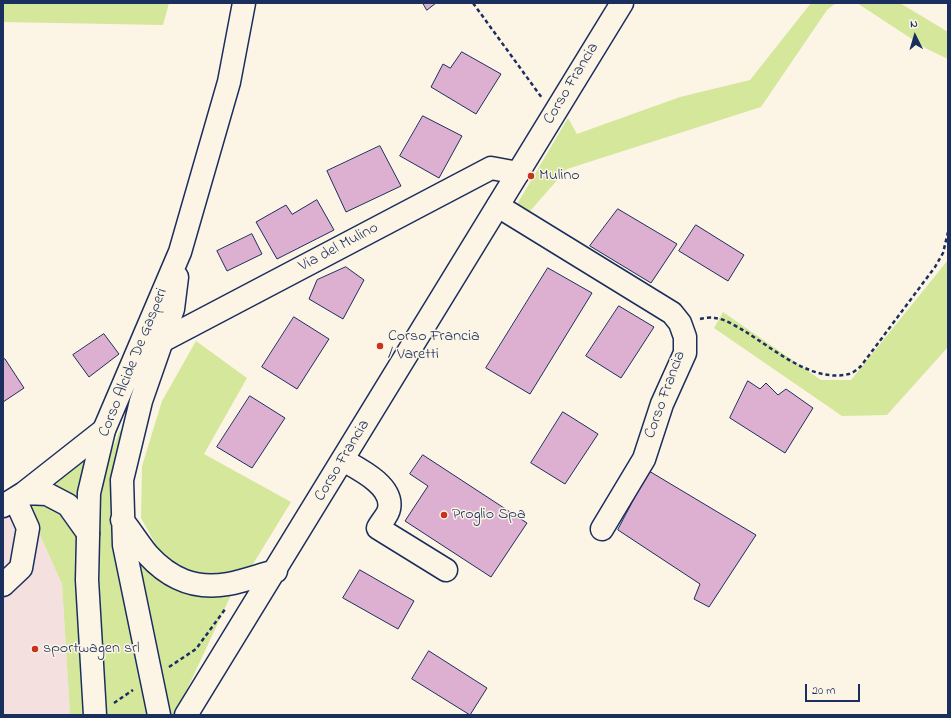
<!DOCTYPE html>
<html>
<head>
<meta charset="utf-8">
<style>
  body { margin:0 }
  #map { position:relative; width:951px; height:718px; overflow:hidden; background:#fcf5e5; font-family:"Indie Flower",sans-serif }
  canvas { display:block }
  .frame { position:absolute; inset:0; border:4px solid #1b2f5e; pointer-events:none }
  .north { position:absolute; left:895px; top:16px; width:40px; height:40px; -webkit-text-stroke:3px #fcf5e5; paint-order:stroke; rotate:355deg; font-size:11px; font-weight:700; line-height:16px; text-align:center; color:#1b2f5e }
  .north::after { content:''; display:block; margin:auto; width:14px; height:18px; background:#1b2f5e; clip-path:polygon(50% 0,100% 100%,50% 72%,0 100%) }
  .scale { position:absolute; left:805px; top:684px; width:55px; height:18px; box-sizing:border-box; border:2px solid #1b2f5e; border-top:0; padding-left:5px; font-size:12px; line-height:14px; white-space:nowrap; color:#1b2f5e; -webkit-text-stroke:3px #fcf5e5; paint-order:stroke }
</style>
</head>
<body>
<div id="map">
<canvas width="951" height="718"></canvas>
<div class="frame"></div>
<div class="north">N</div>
<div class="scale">20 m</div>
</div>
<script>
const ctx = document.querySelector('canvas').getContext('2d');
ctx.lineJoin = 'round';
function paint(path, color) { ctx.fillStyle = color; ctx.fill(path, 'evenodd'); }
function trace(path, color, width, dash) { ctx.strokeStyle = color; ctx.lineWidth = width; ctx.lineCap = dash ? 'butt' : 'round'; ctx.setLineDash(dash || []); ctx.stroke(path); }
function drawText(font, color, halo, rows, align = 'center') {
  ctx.font = font + ' "Indie Flower",sans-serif'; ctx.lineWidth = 3; ctx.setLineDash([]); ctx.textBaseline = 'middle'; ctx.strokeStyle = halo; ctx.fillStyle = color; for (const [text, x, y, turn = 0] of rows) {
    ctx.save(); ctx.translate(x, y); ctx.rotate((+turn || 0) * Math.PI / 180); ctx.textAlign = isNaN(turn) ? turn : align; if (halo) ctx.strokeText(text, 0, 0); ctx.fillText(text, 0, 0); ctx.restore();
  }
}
paint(new Path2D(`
  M9,489L27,506L62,584L70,715H3V493Z`), '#f3e0df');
paint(new Path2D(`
  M3,3H169L163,25L3,22Z
  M811,3H836L827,10L761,107L567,169L530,211L516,206L568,118L577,134L680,97L750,80Z
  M857,3H900L948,32V59L927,49Z
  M948,260V347L887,415L842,416L714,328L723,312L821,380H851Z
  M196,341L247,378L204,454L291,502L250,569L203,576L164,559L141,518L142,466L162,401Z
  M120,430L126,433L114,478L153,715H105C100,636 87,554 104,476C107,461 114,445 120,430Z
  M90,455L88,715H70L62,584L27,506L41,491Z
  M137,557L232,593L175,715H170Z`), '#d4e79b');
const building = new Path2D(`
  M423,3H436L427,10Z
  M462,52L501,74L476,114L431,87L443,64L450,68Z
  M423,116L462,136L439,178L400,156Z
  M380,146L401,186L346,212L327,171Z
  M317,200L334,230L277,259L256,222L286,205L292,214Z
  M618,209L677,244L651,283L590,246Z
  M696,225L744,255L728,281L679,251Z
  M252,234L262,254L227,271L217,251Z
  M346,267L364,280L343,319L309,299L317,280Z
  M548,268L592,293L530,394L486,368Z
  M619,306L654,327L621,378L586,356Z
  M294,317L329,339L297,389L262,367Z
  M104,334L119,354L89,377L73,355Z
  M5,359L24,388L3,402V360Z
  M748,381L760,389L766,383L778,395L786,389L813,408L785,453L730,418Z
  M250,396L285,418L252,468L217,447Z
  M563,412L598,434L565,484L531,463Z
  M423,455L527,523L491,577L405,521L428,486L410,474Z
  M649,471L756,535L709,607L694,599L700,584L618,530Z
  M360,570L414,601L398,629L343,598Z
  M429,651L487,688L470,715L412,679Z`);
paint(building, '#ddafd1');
trace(building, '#1b2f5e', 1);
const minor = new Path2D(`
  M498,206L672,313L680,323L685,337V353L662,404L644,459L602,529
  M162,341L491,168L518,173
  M343,460C359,469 394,486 389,509C388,515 381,522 378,528L446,570
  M24,493L47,494L68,505L88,533
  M3,506L24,493L104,430
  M3,585L21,568L28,528L15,499`);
const major = new Path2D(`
  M122,520C131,531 139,544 148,555C170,579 195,590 228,584C244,581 260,575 276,571
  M95,715L87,580L89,493L104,430L180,252L229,82L244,3
  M159,715L124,545L122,480L141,401L173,309L177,277
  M186,715L622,3`);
trace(minor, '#1b2f5e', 25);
trace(major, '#1b2f5e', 25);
trace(new Path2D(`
  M473,3L542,98
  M700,319C705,318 711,317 715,318C726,319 737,327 746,332C775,350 813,383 849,374C853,373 858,369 861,366L935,267L943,253L948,232
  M169,667L196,649L226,608
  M114,703L133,690`), '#1b2f5e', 2.5, [4, 3]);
trace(minor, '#fcf5e5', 22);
trace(major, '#fcf5e5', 22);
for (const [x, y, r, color] of [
  [531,176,4,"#c8321e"],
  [380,346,4,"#c8321e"],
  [444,515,4,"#c8321e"],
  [35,649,4,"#c8321e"]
]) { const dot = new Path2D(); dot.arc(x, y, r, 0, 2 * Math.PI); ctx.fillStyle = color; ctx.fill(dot); trace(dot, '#fcf5e5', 1.5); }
drawText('16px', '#1b2f5e', '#fcf5e5', [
  ["Corso Francia",572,84,-59],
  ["Via del Mulino",339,248,-28],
  ["Corso Alcide De Gasperi",134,363,-68],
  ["Corso Francia",666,395,-70],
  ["Corso Francia",343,461,-59]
]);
drawText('16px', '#1b2f5e', '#fcf5e5', [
  ["Mulino",539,176],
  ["Corso Francia",388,337],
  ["/ Varetti",388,355],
  ["Proglio Spa",452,515],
  ["sportwagen srl",43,649]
], 'left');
</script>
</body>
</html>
